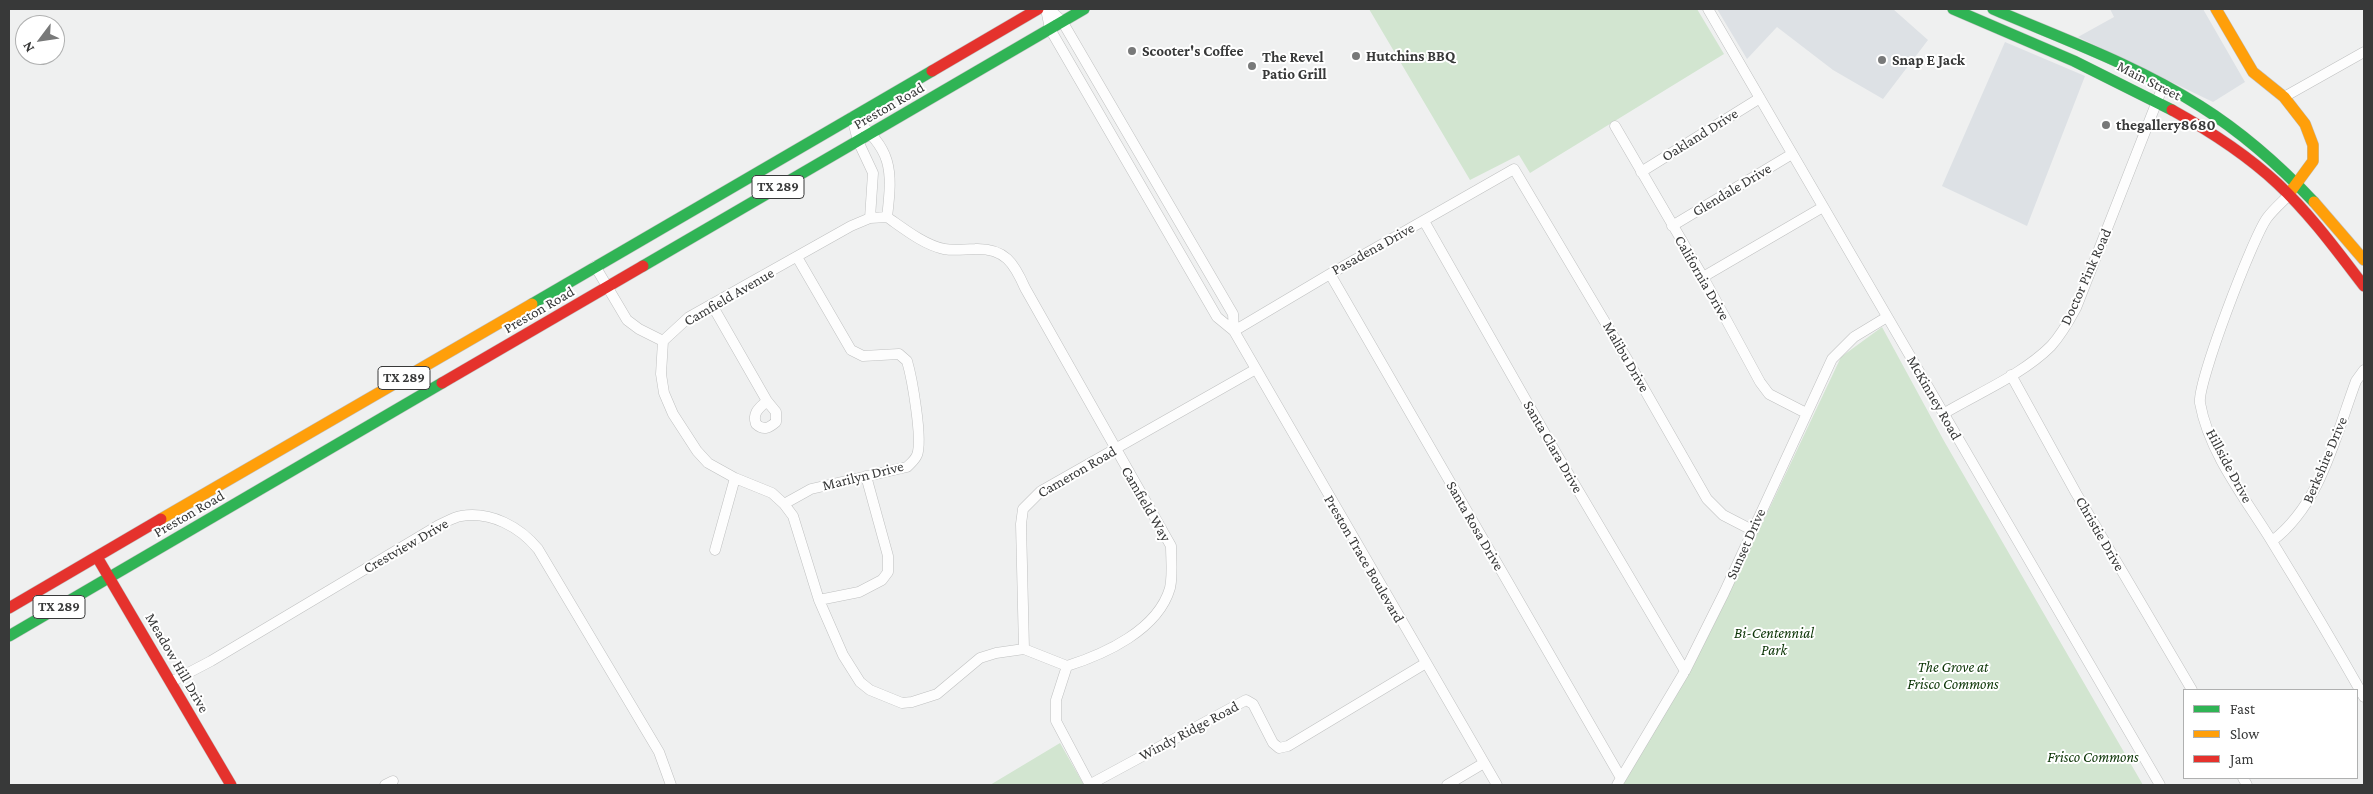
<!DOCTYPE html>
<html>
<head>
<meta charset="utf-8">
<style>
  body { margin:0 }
  #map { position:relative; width:2373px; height:794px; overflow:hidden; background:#eff0f0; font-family:"Crimson Pro",serif }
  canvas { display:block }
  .frame { position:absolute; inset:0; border:10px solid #383939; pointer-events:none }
  .legend { position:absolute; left:2183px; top:689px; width:175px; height:90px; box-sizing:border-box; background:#fff; border:1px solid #afb0b0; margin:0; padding:6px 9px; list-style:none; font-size:15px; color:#383939 }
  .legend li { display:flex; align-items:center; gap:10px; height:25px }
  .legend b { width:25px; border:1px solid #afb0b0 }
  .north { position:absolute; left:15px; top:15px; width:50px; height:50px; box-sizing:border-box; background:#fff; border:1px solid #afb0b0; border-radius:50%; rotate:239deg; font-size:14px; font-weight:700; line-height:20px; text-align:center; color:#383939 }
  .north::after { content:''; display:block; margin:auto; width:18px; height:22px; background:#787979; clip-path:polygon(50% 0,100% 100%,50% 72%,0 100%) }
</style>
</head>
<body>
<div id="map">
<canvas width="2373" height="794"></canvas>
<div class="frame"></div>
<ul class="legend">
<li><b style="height:6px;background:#30b455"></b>Fast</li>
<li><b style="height:6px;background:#ff9f0a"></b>Slow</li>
<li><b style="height:6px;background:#e5322d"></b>Jam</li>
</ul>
<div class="north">N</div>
</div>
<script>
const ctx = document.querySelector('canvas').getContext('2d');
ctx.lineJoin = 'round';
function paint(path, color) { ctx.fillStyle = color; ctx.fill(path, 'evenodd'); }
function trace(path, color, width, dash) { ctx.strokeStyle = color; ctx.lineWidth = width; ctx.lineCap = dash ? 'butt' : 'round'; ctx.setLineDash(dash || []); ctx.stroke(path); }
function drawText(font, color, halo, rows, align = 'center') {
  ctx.font = font + ' "Crimson Pro",serif'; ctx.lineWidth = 4; ctx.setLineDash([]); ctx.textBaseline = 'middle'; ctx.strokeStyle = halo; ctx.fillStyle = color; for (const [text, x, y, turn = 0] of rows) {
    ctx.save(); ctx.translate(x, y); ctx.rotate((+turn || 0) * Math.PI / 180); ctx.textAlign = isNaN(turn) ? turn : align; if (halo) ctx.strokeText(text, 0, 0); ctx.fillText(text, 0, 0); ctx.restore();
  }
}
paint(new Path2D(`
  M1717,9H1893L1928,40L1883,99L1833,70L1777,27L1747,59Z
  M2110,9H2203L2245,82L2213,102L2078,37L2114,17Z
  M2005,42L2085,76L2027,226L1942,186Z`), '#dde1e5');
paint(new Path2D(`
  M1369,9H1697L1724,54L1530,173L1519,155L1470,180Z
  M1882,327L1944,441L2143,785H1617L1762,524L1841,357Z
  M1060,743L1084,785H990Z`), '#d2e5d0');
const street = new Path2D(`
  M1046,9L1050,29L1217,317L1234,331L1497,785
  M1049,9L1062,21L1233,314L1234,331
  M1708,9L2160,785
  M2284,97L2364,52
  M852,117C892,149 893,168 887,217
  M852,117L858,141L873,173L870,218
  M1615,126L1703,277L1760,382L1769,394L1806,413
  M1641,172L1760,98
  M2288,196C2281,203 2273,210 2267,218C2253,237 2197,383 2200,403C2209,453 2245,498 2271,540C2303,592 2334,644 2364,697
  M887,217C903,228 924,245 944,249C955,251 965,249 975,249C1005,248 1014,263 1025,288L1171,546C1171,559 1173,575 1170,588C1158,630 1105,654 1067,666L1024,649L996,653L980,658L937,694L912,702L902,703L870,690L860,682L843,655L819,600L793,516L784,504L772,493L735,478L708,463L697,451L673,414L664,393L661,374L663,341L689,317L851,226L870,218Z
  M1424,221L1556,453L1685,671
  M1672,226L1792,154
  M595,266L627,320L639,329L663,341
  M1330,274L1621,778
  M1703,277L1823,207
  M712,305L767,401
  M1234,331L1330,274L1514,169L1627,359L1707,499L1723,515L1752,530
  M2011,375L2076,493L2192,690
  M767,401L776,412V422C769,428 764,431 756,424C752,413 759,408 767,401Z
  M1943,414C1978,393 2022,375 2051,346C2061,335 2069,321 2076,308L2163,86
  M784,504L811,489L907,467C910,464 915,460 917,455C923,440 912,378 907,361L899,354L863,356L851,350L797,257
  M2272,541C2321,504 2335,437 2356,381L2364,370
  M715,550L735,478
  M819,600L859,592L882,580L888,572V556L866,476
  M1024,649L1021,524L1023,509L1041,491L1256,369
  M1067,666L1056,700V721L1090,785
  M171,682L211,661L439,525C446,522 454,517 461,516C491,511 520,527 538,549L659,752L671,785
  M2243,778L2247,785
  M385,785L393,781
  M1089,785L1246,700L1253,704L1273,743L1279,748L1288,746L1426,663
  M1447,785L1484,763
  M1617,785L1685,671L1724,593L1832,359L1854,337L1887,317`);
const fast = new Path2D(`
  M1953,9L2074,61L2172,110
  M1993,9C2063,39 2136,65 2200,106C2243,133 2280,166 2314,202
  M643,266L1084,9
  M532,304L932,71
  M9,636L442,383`);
const slow = new Path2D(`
  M2216,9L2253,72L2284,97L2305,124L2313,145V161L2291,191
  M2314,202L2364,260
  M161,519L532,304`);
const jam = new Path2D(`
  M932,71L1038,9
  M2172,110C2210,131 2247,155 2278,184C2311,215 2337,251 2364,286
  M442,383L643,266
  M97,557L231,785
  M9,608L161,519`);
trace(street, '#bfc0c0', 11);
trace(fast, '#bfc0c0', 12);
trace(slow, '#bfc0c0', 12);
trace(jam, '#bfc0c0', 12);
trace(street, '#fdfdfd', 10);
trace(fast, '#30b455', 11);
trace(slow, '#ff9f0a', 11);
trace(jam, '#e5322d', 11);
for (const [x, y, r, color] of [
  [1132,51,5,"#787979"],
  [1356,56,5,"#787979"],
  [1882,60,5,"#787979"],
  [1252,66,5,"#787979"],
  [2106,125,5,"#787979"]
]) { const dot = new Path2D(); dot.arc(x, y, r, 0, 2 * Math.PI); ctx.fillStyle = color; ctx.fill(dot); trace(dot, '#fff', 2); }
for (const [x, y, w] of [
  [778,187,52],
  [404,378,52],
  [59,607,52]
]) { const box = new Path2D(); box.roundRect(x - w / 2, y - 11.5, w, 23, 4); ctx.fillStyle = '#fff'; ctx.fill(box); trace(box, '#383939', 1); }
drawText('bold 14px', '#383939', null, [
  ["TX 289",778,187],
  ["TX 289",404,378],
  ["TX 289",59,607]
]);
drawText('bold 15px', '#383939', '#fff', [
  ["Scooter's Coffee",1142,51],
  ["Hutchins BBQ",1366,56],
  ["The Revel",1262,57],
  ["Patio Grill",1262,74],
  ["Snap E Jack",1892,60],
  ["thegallery8680",2116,125]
], 'left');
drawText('15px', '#383939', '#fff', [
  ["Main Street",2149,81,27],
  ["Preston Road",889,106,-30],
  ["Oakland Drive",1700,135,-32],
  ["Glendale Drive",1732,190,-31],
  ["Pasadena Drive",1373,249,-29],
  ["Doctor Pink Road",2086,277,-66],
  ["California Drive",1702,278,60],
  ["Camfield Avenue",729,297,-30],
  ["Preston Road",539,310,-30],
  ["Malibu Drive",1626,357,60],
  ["McKinney Road",1934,398,60],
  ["Santa Clara Drive",1553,447,60],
  ["Berkshire Drive",2325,460,-67],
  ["Hillside Drive",2229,466,62],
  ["Cameron Road",1077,472,-30],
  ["Marilyn Drive",863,476,-14],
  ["Camfield Way",1146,504,60],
  ["Preston Road",189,514,-30],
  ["Santa Rosa Drive",1475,526,60],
  ["Christie Drive",2100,534,60],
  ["Sunset Drive",1746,544,-66],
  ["Crestview Drive",406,546,-30],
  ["Preston Trace Boulevard",1364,559,60],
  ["Meadow Hill Drive",177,663,60],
  ["Windy Ridge Road",1189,731,-28]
]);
drawText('italic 15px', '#0b3405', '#fff', [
  ["Bi-Centennial",1774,633],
  ["Park",1774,650],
  ["The Grove at",1953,667],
  ["Frisco Commons",1953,684],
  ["Frisco Commons",2093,757]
]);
</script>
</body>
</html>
